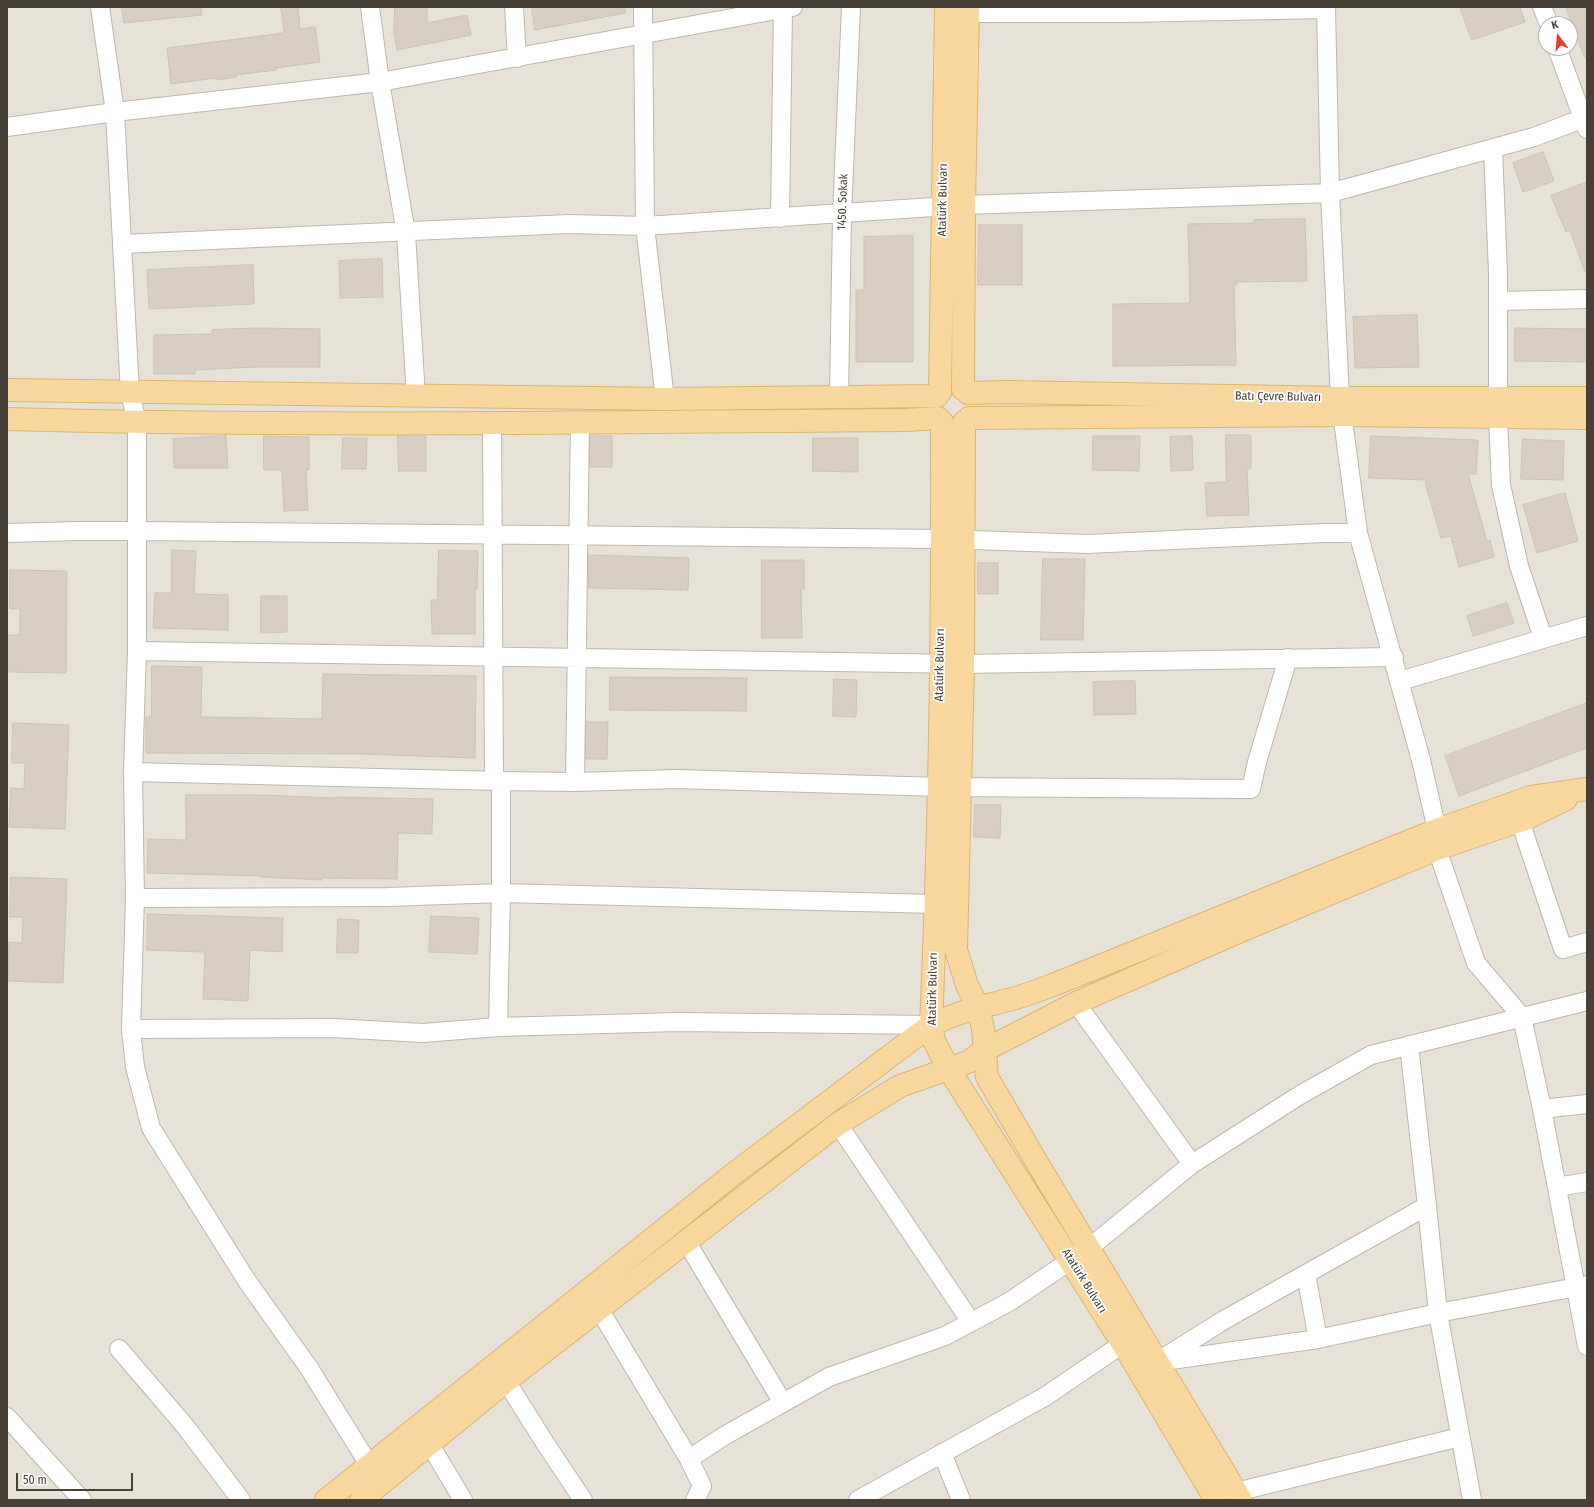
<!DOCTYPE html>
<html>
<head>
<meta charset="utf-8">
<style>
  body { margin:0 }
  #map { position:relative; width:1594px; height:1507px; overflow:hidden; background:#f4f0ea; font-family:"Fira Sans Condensed",sans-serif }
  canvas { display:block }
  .frame { position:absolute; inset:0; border:8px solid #474138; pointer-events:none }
  .north { position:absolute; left:1538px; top:16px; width:40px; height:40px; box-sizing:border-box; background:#fff; border:1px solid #b5b3af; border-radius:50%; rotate:344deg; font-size:11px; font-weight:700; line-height:16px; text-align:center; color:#474138 }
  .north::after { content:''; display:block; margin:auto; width:14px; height:18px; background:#ec3929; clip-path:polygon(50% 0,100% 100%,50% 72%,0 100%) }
  .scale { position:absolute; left:16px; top:1473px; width:117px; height:18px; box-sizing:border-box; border:2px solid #474138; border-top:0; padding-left:5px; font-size:12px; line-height:14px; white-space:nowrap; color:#474138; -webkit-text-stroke:3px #fff; paint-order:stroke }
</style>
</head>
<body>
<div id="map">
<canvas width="1594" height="1507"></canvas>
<div class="frame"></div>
<div class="north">K</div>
<div class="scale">50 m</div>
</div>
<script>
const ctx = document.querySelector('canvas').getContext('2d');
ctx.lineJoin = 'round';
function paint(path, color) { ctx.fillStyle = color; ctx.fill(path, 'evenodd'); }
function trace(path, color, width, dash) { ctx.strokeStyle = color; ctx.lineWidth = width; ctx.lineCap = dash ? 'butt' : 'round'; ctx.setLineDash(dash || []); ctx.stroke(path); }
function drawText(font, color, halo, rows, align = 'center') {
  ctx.font = font + ' "Fira Sans Condensed",sans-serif'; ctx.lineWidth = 3.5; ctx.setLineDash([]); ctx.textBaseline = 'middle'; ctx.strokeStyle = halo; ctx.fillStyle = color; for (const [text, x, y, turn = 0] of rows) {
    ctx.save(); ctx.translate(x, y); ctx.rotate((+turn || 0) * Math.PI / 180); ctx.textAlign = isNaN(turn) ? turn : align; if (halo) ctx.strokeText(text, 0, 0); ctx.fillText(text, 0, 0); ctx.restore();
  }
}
paint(new Path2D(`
  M7,7H1587V1500H7ZM1546,24H1570V48H1546Z`), '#e7e2d8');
const building = new Path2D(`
  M122,7H201L202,15L124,23Z
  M281,7H298L300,29L315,27L320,62L276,68V70L236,75V77L216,80V78L171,84L167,48L284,33Z
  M395,7H427V23L467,15L471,35L397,50L394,33Z
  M532,7H625V13L535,30Z
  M1460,7H1520L1525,22L1472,40Z
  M1566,7H1587V58H1585Z
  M1543,152L1554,181L1523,192L1513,163Z
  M1587,182V272H1585L1570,230L1566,232L1551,196Z
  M1305,219L1307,281L1237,282V285H1234L1236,365L1113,366V304L1190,303L1188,224L1254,223V220Z
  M979,225H1022V285H978Z
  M913,236V362H856V290H864V237Z
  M382,259L383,297L340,298L339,261Z
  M253,265L254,304L149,309L147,270Z
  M1417,315L1419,367L1355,368L1353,317Z
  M255,328L320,329V367H257L195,370V374H154V335L212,334V330Z
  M1515,328L1587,329V362L1515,361Z
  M1226,435H1251V469H1247L1249,515L1207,516L1205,483L1226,482Z
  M226,436L228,468H174L173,439Z
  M264,436L309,437V470H306L308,510L284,511L282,470H264Z
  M398,436H426V471H399Z
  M590,436H612V467H590Z
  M1093,436H1140L1139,471L1093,470Z
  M1192,436L1193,470L1171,471L1170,437Z
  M1371,436L1478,440L1476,474H1468L1487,541L1490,540L1494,557L1459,567L1451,536L1441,538L1426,486V480L1369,478Z
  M343,438H367L366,469H342Z
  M813,438H858V472L813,471Z
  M1523,439L1564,441L1563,480L1521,479Z
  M1565,493L1578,541L1537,553L1523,505Z
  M172,550L196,551L194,594L228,595V630L153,628L155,593H171Z
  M439,550L478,551L477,589H475V634H432L431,600H437Z
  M589,555L689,558L688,590L589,588Z
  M1043,559H1085L1083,640H1041Z
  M762,560H804V589H801L802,638H762Z
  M978,563H998V594H978Z
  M10,570L67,571L66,673L9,672V635H20V609H10Z
  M261,596H287V632L261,633Z
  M1507,603L1514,623L1473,636L1467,616Z
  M152,666L202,667L201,717L322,719L323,674L476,676L475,758L361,754L146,753V717H151Z
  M610,677L747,678L746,711L610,710Z
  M834,679L857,680L856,717L833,716Z
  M1135,681L1136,714L1094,715L1093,682Z
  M1587,703V748L1459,796L1445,756Z
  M586,722H608L607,759H586Z
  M13,723L69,725L65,829L9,827L11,788L24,789L25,763H12Z
  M186,795H261L336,798V797L433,799L432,834L398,833L397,879L322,878V880L261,877V876L147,873L148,839L186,840Z
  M975,805H1001L1000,838L974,837Z
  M11,877L67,879L63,983L8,981L9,942L22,943L23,917H10Z
  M148,914L283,918L282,952L250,950L248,1001L203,999L205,952L147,950Z
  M431,916L479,918L477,954L429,952Z
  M338,919L359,920L358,953H337Z`);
paint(building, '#d8cec3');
trace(building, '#cfc3b4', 1);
const minor = new Path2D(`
  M100,7L115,112L130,393L137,422V651L133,772L135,898L131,1029L135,1067L151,1128L247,1281L309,1368L376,1476
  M370,7L380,82L406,233L416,397
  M514,7L517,58
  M643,7L645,226L665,399
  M1326,7L1330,193L1340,398L1358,533L1421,760L1437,830V849L1476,963L1522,1017L1542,1109L1587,1346
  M1542,7L1549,24
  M955,14L968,13H1126L1326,9
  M1557,48L1587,129
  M7,127L115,112L380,82L793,7
  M1493,148L1498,274V418L1501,485L1519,566L1543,638
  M780,218L783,7
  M123,244L569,224L645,226L964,205L1330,193L1534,137L1587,117
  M1498,301L1587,299
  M839,396L842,214L851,7
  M492,422L494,781
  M7,533L78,531H138L943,539L1087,544L1324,533H1358
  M137,651L963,664L1394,657
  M1400,681L1587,626
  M133,772L501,781L575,782L677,779L939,787L1251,789L1257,762L1288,658
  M575,782L580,422
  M1520,821L1563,949L1587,942
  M135,898L388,897L501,893V781
  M1076,1003L1192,1164
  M931,1025L678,1022L498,1027L501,893L936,904
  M131,1029L333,1028L423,1033L498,1027
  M1542,1109L1587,1104
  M838,1124L971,1322
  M1557,1187L1587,1182
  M1427,1206L1438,1313L1472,1500
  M686,1241L783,1403
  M1306,1274L1318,1339L1438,1313L1587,1285
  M599,1309L689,1459L724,1436L829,1377L945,1336L1009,1302L1089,1248L1192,1164L1300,1095L1371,1055L1587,1001
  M1318,1339L1157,1362L1224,1320L1427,1206L1409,1045
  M119,1349L185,1426L241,1500
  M506,1381L545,1443L583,1500
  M7,1417L82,1500
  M429,1443L463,1500
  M942,1453L961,1500
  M689,1459L702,1486L695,1500
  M1236,1492L1460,1437
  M858,1500L1046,1396L1134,1336`);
const major = new Path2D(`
  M963,389L964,205L968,7
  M7,390L665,399L937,396
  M940,392L946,7
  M968,393L1008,392L1340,398H1587
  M969,418L1342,415L1587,418
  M7,419C307,427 607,422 907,420L938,418
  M942,422C943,623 940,824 931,1025L934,1041L948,1068L1123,1344L1216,1500
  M964,422L963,664L956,950L967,985L978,1007L983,1029L987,1077L1039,1166L1241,1500
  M326,1500L736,1172L931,1025C960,1011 978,1008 1008,1000C1025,996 1042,989 1058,983L1437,830L1531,797L1587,789
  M361,1500L506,1381L838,1124L900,1086L968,1062L985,1050L1076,1003L1243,930L1437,849L1525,819L1566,799`);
trace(minor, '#bfb7ad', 20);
trace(major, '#ddb46f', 24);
trace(minor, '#fff', 18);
trace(major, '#f8d89f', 22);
drawText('12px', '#474138', '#fff', [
  ["Atatürk Bulvarı",943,200,-89],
  ["1450. Sokak",843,202,-88],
  ["Batı Çevre Bulvarı",1278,397,1],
  ["Atatürk Bulvarı",940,665,-89],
  ["Atatürk Bulvarı",933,989,-89],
  ["Atatürk Bulvarı",1084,1281,58]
]);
</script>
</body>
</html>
